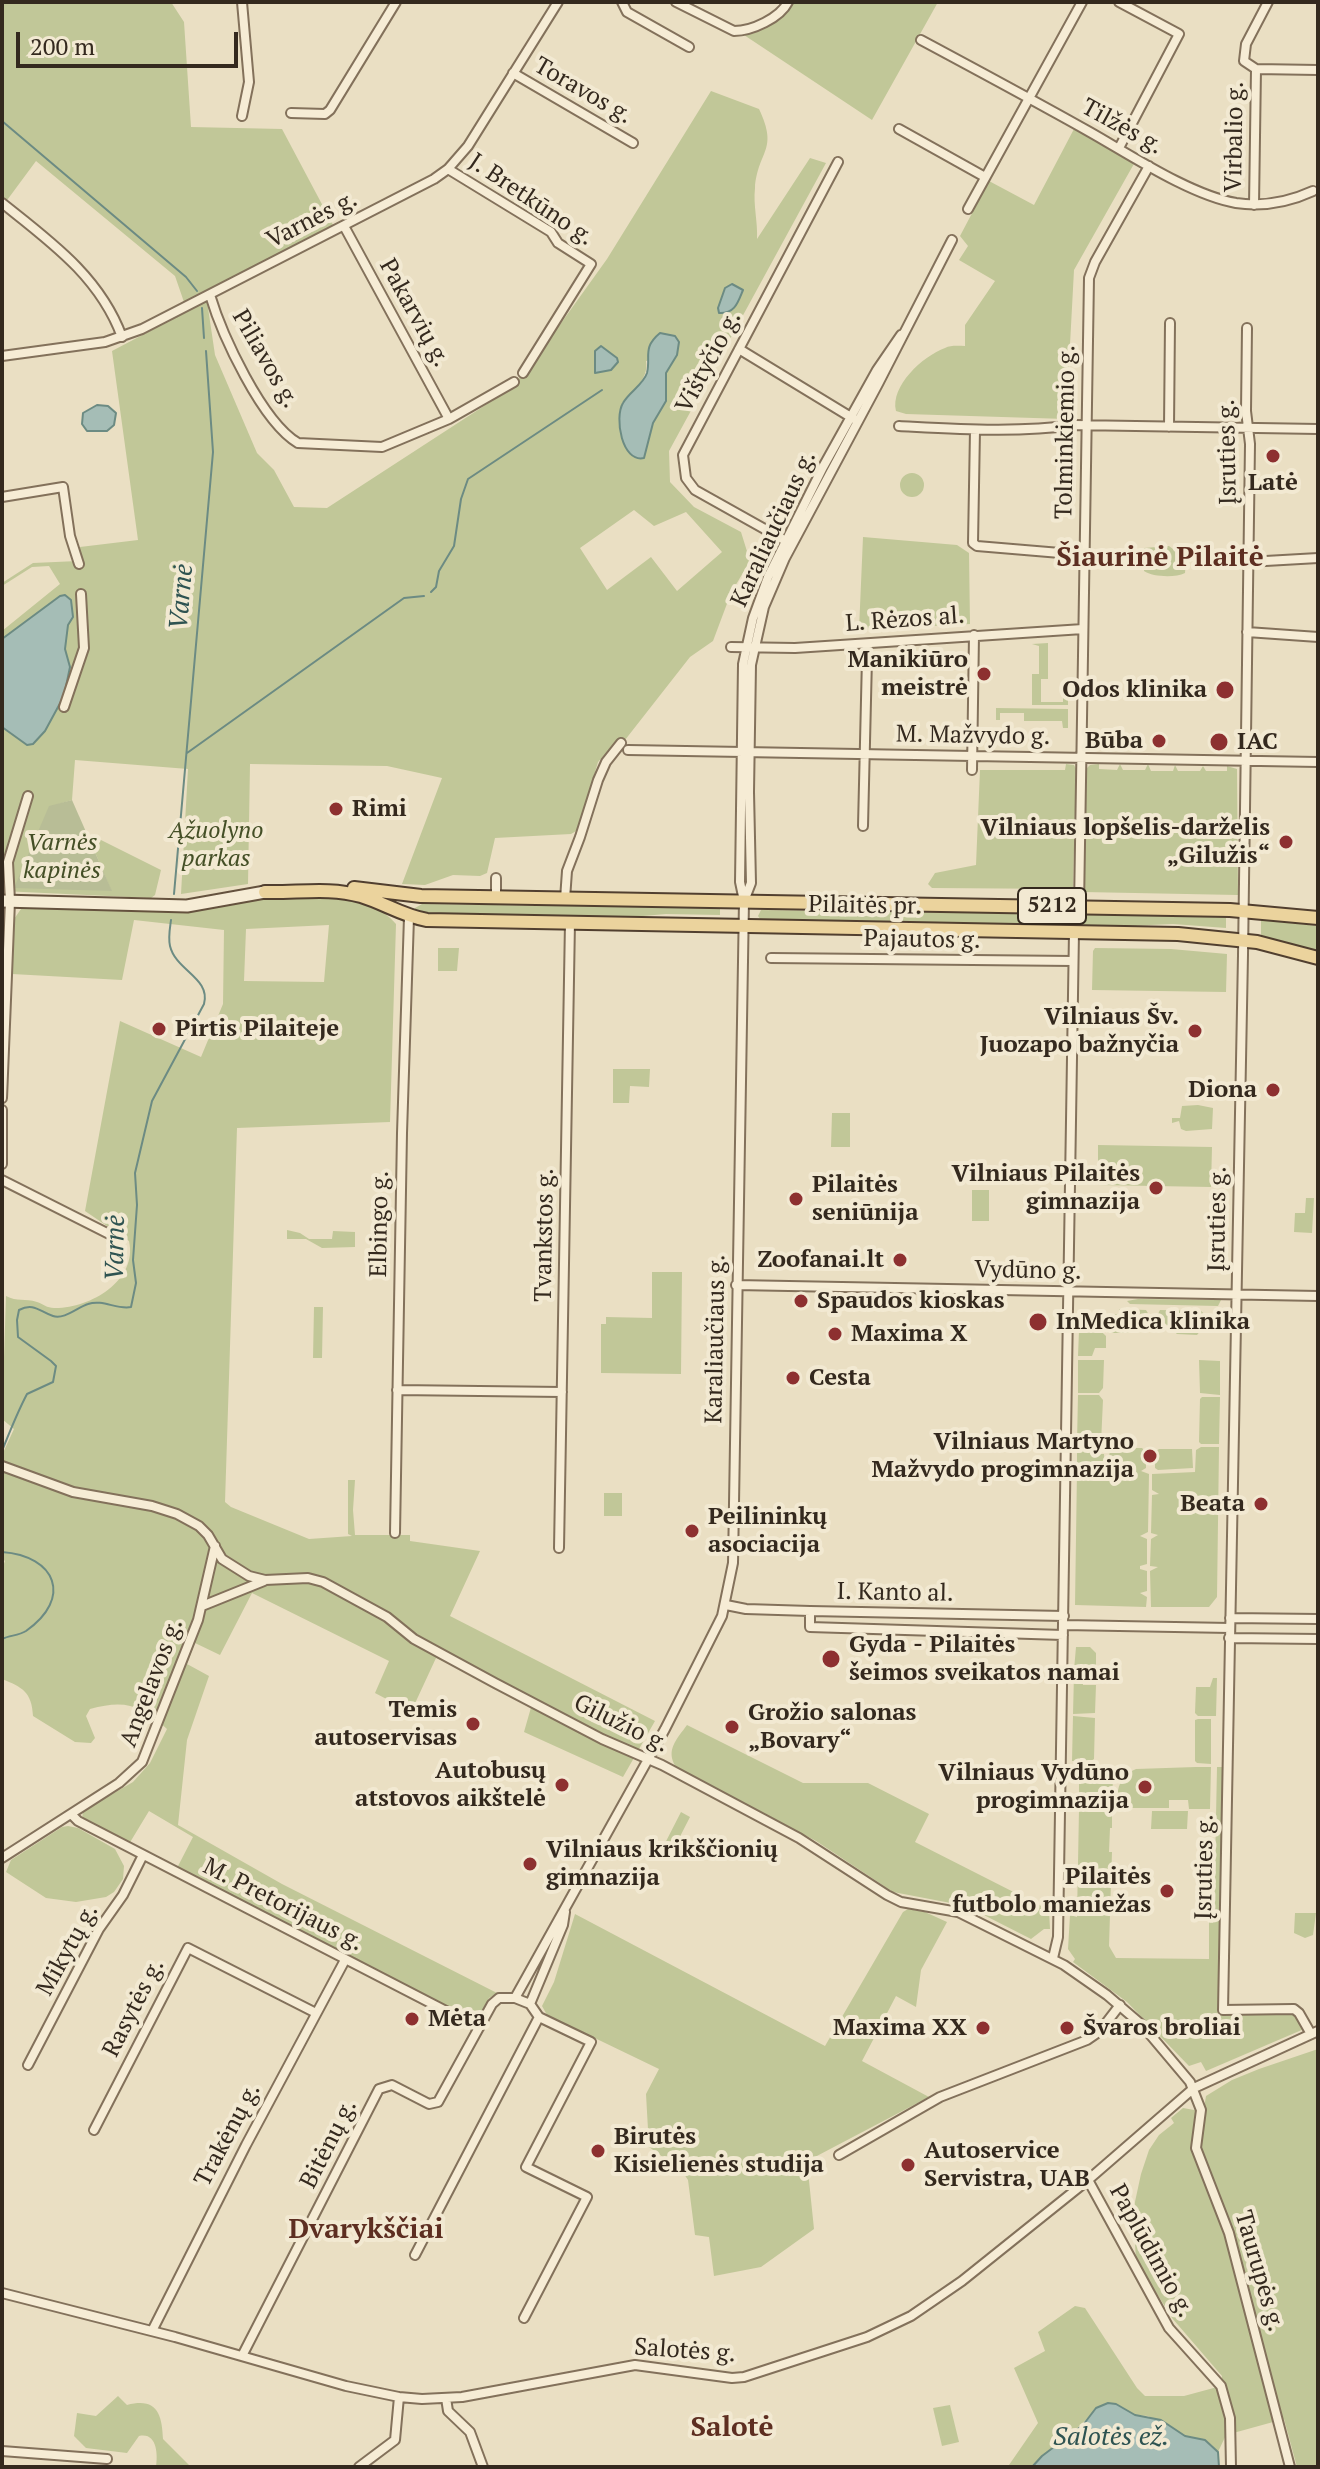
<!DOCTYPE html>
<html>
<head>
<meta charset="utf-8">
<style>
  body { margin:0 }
  #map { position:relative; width:1320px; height:2469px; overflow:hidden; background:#eadfc3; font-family:"PT Serif",serif }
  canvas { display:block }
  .frame { position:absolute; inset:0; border:4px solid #34291e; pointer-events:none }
  .scale { position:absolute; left:16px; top:32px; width:222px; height:36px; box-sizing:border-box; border:4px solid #34291e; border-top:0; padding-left:10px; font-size:24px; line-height:28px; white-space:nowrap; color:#34291e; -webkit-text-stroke:6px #f2e9d2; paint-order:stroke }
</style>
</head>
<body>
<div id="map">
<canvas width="1320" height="2469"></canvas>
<div class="frame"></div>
<div class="scale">200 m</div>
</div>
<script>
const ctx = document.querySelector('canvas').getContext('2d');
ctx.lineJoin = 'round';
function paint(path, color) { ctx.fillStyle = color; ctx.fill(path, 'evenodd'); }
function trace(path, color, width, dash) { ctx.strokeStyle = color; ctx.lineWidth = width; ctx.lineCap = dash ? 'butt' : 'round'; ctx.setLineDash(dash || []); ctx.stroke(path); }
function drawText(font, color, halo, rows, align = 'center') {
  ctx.font = font + ' "PT Serif",serif'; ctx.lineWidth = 8; ctx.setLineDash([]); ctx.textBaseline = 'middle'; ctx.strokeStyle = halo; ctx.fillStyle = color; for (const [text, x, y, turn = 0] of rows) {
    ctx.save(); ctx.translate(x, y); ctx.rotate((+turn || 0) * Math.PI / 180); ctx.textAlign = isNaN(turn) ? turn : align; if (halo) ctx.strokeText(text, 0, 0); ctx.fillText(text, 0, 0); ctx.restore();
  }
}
paint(new Path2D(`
  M2,2H171L184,22L191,127L282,129L333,225L184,302L175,276L36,161L2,207Z
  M792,2H938L872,120L744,35L788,10Z
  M711,91L759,109C779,151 758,150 755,188C753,205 758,222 757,239L810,158L826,163L669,451L670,482L694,507L741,532L750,561L731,593L713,641L690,657L625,740L620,738L598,762L578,830L571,834L495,838L487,873L480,876L453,875L425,885L402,884L442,778L387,766L250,764L248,884L181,894L188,769L75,760L72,800L49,807L111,890L89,838H97L161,870L155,895L151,898L2,891V727L11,733L69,677L70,667L65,649L68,625L60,596L2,639V631L60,584L49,566L32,567L2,586V583L33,563L78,561L80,547L138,540L112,351L207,301L215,355L257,453L274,470L294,507L327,508L504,393L526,372L607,259ZM677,355L666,373V401L653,423L622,403C633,391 649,379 646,361ZM634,510L654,526L686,512L722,552L677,591L651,557L607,590L580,548Z
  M1074,129L1135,162L1074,270L1066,419L906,414L896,411C890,386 923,356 945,348C951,345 958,346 965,346V325L995,281L959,260L968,246L960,236L989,181L1034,205Z
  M900 485a12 12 0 1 1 24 0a12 12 0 1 1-24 0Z
  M863,537L957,545L969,553L970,624L859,630Z
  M1169,546L1186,559L1185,573C1175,578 1153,577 1144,571V548Z
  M1048,643V679H1041V702H1063V694H1068V705H1032V674H1039V646L1032,644Z
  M996,708L1068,709V728H1063L1062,721H1024V713H1000V720H996Z
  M1066,764L1074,765L1076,769L1073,889L932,888L928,884L935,873L976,865L980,770H1065Z
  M1099,764V769L1117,770L1120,764L1123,770H1145L1148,764L1151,771H1173L1175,765L1178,771H1200L1203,766L1206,771H1227V766L1237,769L1238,895L1083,892L1085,770L1090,765Z
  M283,893C320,896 370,893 396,924L390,1122L237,1128L225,1502L231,1507L309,1539L352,1536L348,1534V1480H355L353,1510L355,1535H410V1541L480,1551L450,1616L655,1721L623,1777L524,1732L532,1704L436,1658L411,1712L375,1693L389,1661L252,1593L220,1655L195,1643L187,1664L209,1676L187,1740L178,1825L282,1884L497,1993L489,1998L476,2022L177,1868L193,1837L149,1811L129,1844L82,1820L83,1811L133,1782L150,1763L167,1729C140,1704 124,1700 90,1709L86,1716L95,1738L91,1743L75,1742L33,1716C32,1692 22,1687 2,1679V1569L5,1561L2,1558V1455L14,1429L2,1419L6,1296C17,1302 25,1298 37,1302C43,1304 47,1308 54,1308C89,1309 138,1281 129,1241L85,1211L120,1021L201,1057L223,1004L224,930L134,920L122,980L12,974L14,919L21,909L32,906L166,912L200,910ZM329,925L324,982L244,981L246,929Z
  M582,903L720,906V915L666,914L620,918L429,916L415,911V908L422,904L561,906Z
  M863,909L1226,914V928L1173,924L1106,927L768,921L761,920L758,916L761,910L824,911Z
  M1261,920L1318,926V953L1261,937Z
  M438,948H459L457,971H438Z
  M1095,948L1171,949L1227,954L1226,992L1092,990L1093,951Z
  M613,1069H650L649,1087L630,1086L629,1103H613Z
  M1198,1105L1213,1108L1212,1129L1186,1131L1181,1129L1179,1121L1172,1123V1118H1180L1182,1106Z
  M832,1113H850V1147H831Z
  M1098,1145L1212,1147L1211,1187L1098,1185Z
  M972,1190H989V1221H972Z
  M1306,1198H1314L1312,1233L1294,1232L1295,1213H1305Z
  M287,1230L300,1233L309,1239H332L333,1231L355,1232V1247L322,1248L306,1239H287Z
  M652,1272H682L681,1374L601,1373V1324H606V1317L652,1318Z
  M1138,1299L1221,1300L1218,1306L1130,1304L1127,1301Z
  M314,1307H323L322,1358H313Z
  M1119,1309L1146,1310L1149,1315L1128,1333H1108L1091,1317L1096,1314H1119Z
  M1160,1310L1201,1311L1210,1319L1197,1335L1177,1334L1157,1316Z
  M1089,1320L1106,1336V1348H1095L1092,1356H1078L1079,1331Z
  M1078,1360H1104L1103,1388L1099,1393H1078Z
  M1199,1360L1220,1361V1395L1200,1393Z
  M1078,1395H1099L1103,1400L1101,1443L1077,1442Z
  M1202,1397H1220L1219,1444H1201L1199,1442L1200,1399Z
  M1083,1445H1102L1104,1448H1098V1454H1104L1105,1471L1108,1470L1110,1448H1125L1129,1452L1132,1448H1142L1146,1452V1468L1141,1471L1149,1474L1148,1532L1140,1536L1147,1539V1564L1140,1566V1569L1147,1571V1591L1140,1593L1147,1597L1146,1607L1075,1605L1077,1470H1084L1085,1467L1077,1466V1450Z
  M1201,1447H1219L1217,1597L1209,1607H1151L1150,1571L1158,1567L1150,1566L1151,1539L1158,1535L1151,1533L1152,1495L1159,1494L1152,1490V1474L1195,1472L1196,1450Z
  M1159,1449H1192L1193,1468L1158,1470L1155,1468V1452Z
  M604,1493H622V1516H604Z
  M1076,1647H1090L1096,1653V1670H1074Z
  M1074,1674L1082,1675L1083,1685H1096L1095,1713L1073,1714Z
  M1213,1678H1217L1216,1716H1198L1195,1713L1196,1687H1210Z
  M1073,1716L1095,1718L1094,1759L1091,1761H1072Z
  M1198,1719H1211V1764L1197,1763L1195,1761V1720Z
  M687,1725L803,1783H868L929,1814L915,1842L1049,1910L1050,1929H1044L1031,1939L976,1911L956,1904L893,1892L816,1841L676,1767C665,1750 677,1739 687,1725Z
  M1079,1765H1101L1113,1774L1112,1807H1079Z
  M1196,1767H1211L1210,1809H1189L1188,1800H1169V1808H1117C1117,1789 1118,1777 1136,1769Z
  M1217,1767H1224L1219,2015H1297L1304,2029L1206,2071L1201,2062L1189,2066L1127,2002L1073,1962L1075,1959L1068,1949L1070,1915L1077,1917L1079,1809L1112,1810V1828H1110L1109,1852H1112L1109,1946L1116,1958L1209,1959V1919L1214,1918Z
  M1152,1811H1188L1187,1829H1151Z
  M681,1812L690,1817L668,1860L659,1855Z
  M68,1826L78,1828L115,1849L124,1866L123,1879L114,1892L106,1897L76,1902L46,1898L6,1872L11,1860L62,1827Z
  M908,1909L925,1912L947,1922L921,1970L916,2007L896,1996L862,2061L929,2097L813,2158L808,2171L814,2229L761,2267L714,2276L709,2237L695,2235L688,2180L682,2171L649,2147L646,2094L659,2069L547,2015L542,2006L554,1982L575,1914L825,2046L903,1912Z
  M1295,1913H1316L1313,1935L1305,1938L1294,1933Z
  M1318,2049V2467H1297L1284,2419L1226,2435L1218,2452L1205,2440L1185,2436L1148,2416L1135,2415L1116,2404L1096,2408C1078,2432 1052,2445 1032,2467H1003L1009,2465L1038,2423L1014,2368L1045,2351L1038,2332L1075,2306L1085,2308L1137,2388L1145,2396H1184L1221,2386L1222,2376L1172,2318L1136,2260L1133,2211L1141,2174L1149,2150L1159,2135L1174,2123L1171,2118L1183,2108L1194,2110L1204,2108L1206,2096L1232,2080L1259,2069Z
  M118,2396L127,2405C157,2397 162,2414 163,2439L191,2467H156C158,2454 157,2432 139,2436L127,2453L86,2448L74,2436L77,2413L96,2416Z
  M950,2405L959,2442L942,2446L933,2408Z`), '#c1c798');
paint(new Path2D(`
  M72,800L112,891L14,888L49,806Z`), '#b8bd96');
const water = new Path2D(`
  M732,284L743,290C738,302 735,314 719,313L718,308L725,288Z
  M660,333L675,336L679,342L677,355L666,373V401L653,423L644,458C622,463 614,418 623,403C629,392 643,385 647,373C651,356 642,348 660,333Z
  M601,346L617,358L618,362L611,370L595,373V351Z
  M97,405L108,406L116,413L114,425L107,431H87L82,424L83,413Z
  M65,595L71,600L73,617L68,625L65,649L70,667L64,696L45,731L33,744L27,745L2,727V639L60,596Z
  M1108,2403L1116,2404L1135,2415L1161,2420L1185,2436L1205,2440L1218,2452L1219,2467H1032L1042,2456L1083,2425L1096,2408Z`);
paint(water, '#a5bdb6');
trace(water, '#6c8b83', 2);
trace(new Path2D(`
  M2,121L186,277L197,291
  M202,308L204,338
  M431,592L436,587L439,571L454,546L461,499L468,479L602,390
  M187,753L404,598L424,596
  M174,894L213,452L206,351
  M2,1451C10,1431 17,1413 27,1394L53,1382L56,1366L51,1361L18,1337L17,1320L19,1310C34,1302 40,1312 53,1316C64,1320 78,1307 88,1304C103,1299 117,1310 131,1307L136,1283L133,1260L137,1205L135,1173L152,1101L204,1004C211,978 176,971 170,946C168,937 170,928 171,920
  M2,1552C56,1556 73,1598 26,1631C18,1636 10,1635 2,1639`), '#6c8b83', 2);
const minor = new Path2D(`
  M622,2L627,12L689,47
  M676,2L734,31C752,31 780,18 788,2
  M1268,2L1246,44L1244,61L1256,69L1318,70
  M921,40C977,70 1033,100 1088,131C1129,154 1190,195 1236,203C1263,207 1289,202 1313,191
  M513,73L633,143
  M291,113L325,114L330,110L396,2
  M242,116L249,82L242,2
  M899,129L985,177
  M1119,148L1179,34L1119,2
  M448,169L551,232L558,243L591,264L523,373
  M2,203C51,242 100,277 122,337
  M1254,205L1256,69
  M968,209L1082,2
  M344,226L449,419
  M210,295C222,335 262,422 298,443L382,447L449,419L514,382
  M1247,328L1246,411L1250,444L1243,955L1223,2010L1294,2009L1299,2013L1311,2034
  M739,349L854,419
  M2,356L105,342L142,329L434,179L448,169L468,146L558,2
  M899,426C958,429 1017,433 1075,425L1318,429
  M1169,427L1170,323
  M975,430L973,543L977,546L1084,555
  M2,497L63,487L70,536L79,564
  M786,541L695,490L686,478L683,455L838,162
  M1248,562L1318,558
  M1247,632L1318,637
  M731,647L795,648L1083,629
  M64,707L84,648L81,594
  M628,750L1318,762
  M972,770L974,635
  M863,826L867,658
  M496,897V878
  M565,899L567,871L580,837L598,780L606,762L621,743
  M744,901L751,883L749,792L751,665L764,607L785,558L878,384L952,240
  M1079,907L1089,278L1095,262L1149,166
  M771,958L1073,961
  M2,1098L10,901L8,862L28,796
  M2,1110V1164
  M2,1180L111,1235
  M736,1285L1318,1296
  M397,1390L562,1392
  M2,1466L73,1492L152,1506L177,1514L199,1526L208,1535L222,1559L249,1576L265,1580L308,1578L323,1582L387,1617L414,1639L495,1683L602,1739L662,1765L799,1838L887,1895L901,1902L958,1912L1064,1965L1107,1995L1142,2025L1190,2082L1201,2110L1196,2148L1229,2233L1290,2467
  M395,1533L402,1133L409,917
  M559,1548L570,922
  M726,1605L746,1609L810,1611L1064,1616
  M202,1606L264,1581
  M810,1611V1627L1063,1635
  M1230,1618L1318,1619
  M1064,1625L1230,1628
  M1229,1638L1318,1639
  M71,1814L78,1821L479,2028
  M2,1858L119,1783L142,1762L198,1620L215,1546
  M1053,1958L1058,1937L1074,932
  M515,1998L665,1729L722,1616L733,1563L744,901L740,882L743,664L753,618L768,577L823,467L877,370L901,335
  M530,2004L563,1925L565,1912
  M28,2065L99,1929L123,1895L143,1855
  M94,2130L188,1948L316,2013
  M839,2155L940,2097L1087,2040L1100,2031L1120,2005
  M1088,2180L1169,2328L1221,2386L1230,2418L1231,2467
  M415,2255L539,2017
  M2,2293L175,2337L346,2386L399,2397L422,2399L462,2397L635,2365L732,2378L744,2377L867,2337L911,2316L962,2281L1088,2180L1194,2088L1318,2031
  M152,2331L246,2145L345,1960
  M242,2356L379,2089L392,2085L429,2104L438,2102L492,2004L499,1998H515L530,2004L539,2017L591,2042L526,2167L587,2197L524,2318
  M446,2398L448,2411L470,2432L483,2467
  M2,2451L107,2459
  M359,2467L395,2440L399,2397`);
const secondary = new Path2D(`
  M2,901L187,906L265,892`);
const primary = new Path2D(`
  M354,888L421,896L1230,910L1318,918
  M265,892C298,893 329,887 361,896C384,903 403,916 427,920L1178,934L1257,942L1318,958`);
trace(minor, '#83715b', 12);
trace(secondary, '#65523e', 15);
trace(primary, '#513f2f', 16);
trace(minor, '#f6ecd5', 8);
trace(secondary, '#f6ecd5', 11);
trace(primary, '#ebd39d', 12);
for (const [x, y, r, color] of [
  [1273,456,8,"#8d3030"],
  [984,674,8,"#8d3030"],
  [1225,690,10,"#8d3030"],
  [1159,741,8,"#8d3030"],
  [1219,742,10,"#8d3030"],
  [336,809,8,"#8d3030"],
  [1286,842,8,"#8d3030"],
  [159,1029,8,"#8d3030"],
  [1195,1031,8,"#8d3030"],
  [1273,1090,8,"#8d3030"],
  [1156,1188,8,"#8d3030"],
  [796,1199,8,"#8d3030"],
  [900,1260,8,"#8d3030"],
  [801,1301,8,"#8d3030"],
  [1038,1322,10,"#8d3030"],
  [835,1334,8,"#8d3030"],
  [793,1378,8,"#8d3030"],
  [1150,1456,8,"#8d3030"],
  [1261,1504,8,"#8d3030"],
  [692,1531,8,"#8d3030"],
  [831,1659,10,"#8d3030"],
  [473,1724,8,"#8d3030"],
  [732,1727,8,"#8d3030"],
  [562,1785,8,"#8d3030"],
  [1145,1787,8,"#8d3030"],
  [530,1864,8,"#8d3030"],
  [1167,1891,8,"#8d3030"],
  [412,2019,8,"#8d3030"],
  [983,2028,8,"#8d3030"],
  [1067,2028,8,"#8d3030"],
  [598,2151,8,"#8d3030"],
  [908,2165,8,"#8d3030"]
]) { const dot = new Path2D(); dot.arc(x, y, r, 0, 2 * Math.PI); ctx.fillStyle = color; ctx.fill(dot); trace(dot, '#f2e9d2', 3); }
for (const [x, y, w] of [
  [1052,906,68]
]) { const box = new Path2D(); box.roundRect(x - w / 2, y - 18, w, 36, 6); ctx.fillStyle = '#f2e9d2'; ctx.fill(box); trace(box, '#34291e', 2); }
drawText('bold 22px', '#34291e', null, [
  ["5212",1052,906]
]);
drawText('24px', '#34291e', '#f2e9d2', [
  ["Toravos g.",583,91,30],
  ["Tilžės g.",1122,127,29],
  ["Virbalio g.",1235,137,-89],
  ["J. Bretkūno g.",531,200,34],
  ["Varnės g.",312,220,-27],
  ["Pakarvių g.",414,313,61],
  ["Piliavos g.",265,359,60],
  ["Vištyčio g.",709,362,-62],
  ["Tolminkiemio g.",1066,432,-89],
  ["Įsruties g.",1228,452,-91],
  ["Karaliaučiaus g.",774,529,-65],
  ["L. Rėzos al.",905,620,-4],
  ["M. Mažvydo g.",973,736,1],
  ["Pilaitės pr.",865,906,1],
  ["Pajautos g.",922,940,1],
  ["Įsruties g.",1218,1219,-89],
  ["Elbingo g.",380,1224,-89],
  ["Tvankstos g.",545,1235,-89],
  ["Vydūno g.",1028,1271,1],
  ["Karaliaučiaus g.",716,1339,-89],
  ["I. Kanto al.",895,1593,1],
  ["Angelavos g.",152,1683,-69],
  ["Gilužio g.",621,1724,26],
  ["Įsruties g.",1205,1867,-89],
  ["M. Pretorijaus g.",283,1905,27],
  ["Mikytų g.",68,1950,-61],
  ["Rasytės g.",134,2008,-63],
  ["Trakėnų g.",228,2135,-62],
  ["Bitėnų g.",329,2144,-63],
  ["Paplūdimio g.",1151,2251,61],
  ["Taurupės g.",1259,2271,74],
  ["Salotės g.",685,2351,4]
]);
drawText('bold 24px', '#34291e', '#f2e9d2', [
  ["Latė",1273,483,"center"],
  ["Manikiūro",968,660,"right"],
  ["meistrė",968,688,"right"],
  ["Odos klinika",1207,690,"right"],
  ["Būba",1143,741,"right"],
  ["IAC",1237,742],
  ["Rimi",352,809],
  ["Vilniaus lopšelis-darželis",1270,828,"right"],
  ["„Gilužis“",1270,856,"right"],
  ["Vilniaus Šv.",1179,1017,"right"],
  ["Juozapo bažnyčia",1179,1045,"right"],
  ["Pirtis Pilaiteje",175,1029],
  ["Diona",1257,1090,"right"],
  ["Vilniaus Pilaitės",1140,1174,"right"],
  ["gimnazija",1140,1202,"right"],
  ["Pilaitės",812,1185],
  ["seniūnija",812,1213],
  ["Zoofanai.lt",884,1260,"right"],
  ["Spaudos kioskas",817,1301],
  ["InMedica klinika",1056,1322],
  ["Maxima X",851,1334],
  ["Cesta",809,1378],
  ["Vilniaus Martyno",1134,1442,"right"],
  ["Mažvydo progimnazija",1134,1470,"right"],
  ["Beata",1245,1504,"right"],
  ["Peilininkų",708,1517],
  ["asociacija",708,1545],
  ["Gyda - Pilaitės",849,1645],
  ["šeimos sveikatos namai",849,1673],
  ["Temis",457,1710,"right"],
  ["autoservisas",457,1738,"right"],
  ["Grožio salonas",748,1713],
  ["„Bovary“",748,1741],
  ["Autobusų",546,1771,"right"],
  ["atstovos aikštelė",546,1799,"right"],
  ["Vilniaus Vydūno",1129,1773,"right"],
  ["progimnazija",1129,1801,"right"],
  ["Vilniaus krikščionių",546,1850],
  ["gimnazija",546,1878],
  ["Pilaitės",1151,1877,"right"],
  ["futbolo maniežas",1151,1905,"right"],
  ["Mėta",428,2019],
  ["Maxima XX",967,2028,"right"],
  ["Švaros broliai",1083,2028],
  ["Birutės",614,2137],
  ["Kisielienės studija",614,2165],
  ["Autoservice",924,2151],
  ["Servistra, UAB",924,2179]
], 'left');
drawText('italic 24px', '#444f26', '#f2e9d2', [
  ["Ąžuolyno",216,831],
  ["parkas",216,859],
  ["Varnės",62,843],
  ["kapinės",62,871]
]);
drawText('italic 26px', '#2e5351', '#f2e9d2', [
  ["Varnė",182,597,-85],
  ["Varnė",116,1248,-89],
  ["Salotės ež.",1111,2438]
]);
drawText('bold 28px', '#5d2e21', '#f2e9d2', [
  ["Šiaurinė Pilaitė",1160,558],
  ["Dvarykščiai",366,2230],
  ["Salotė",732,2428]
]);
</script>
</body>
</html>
